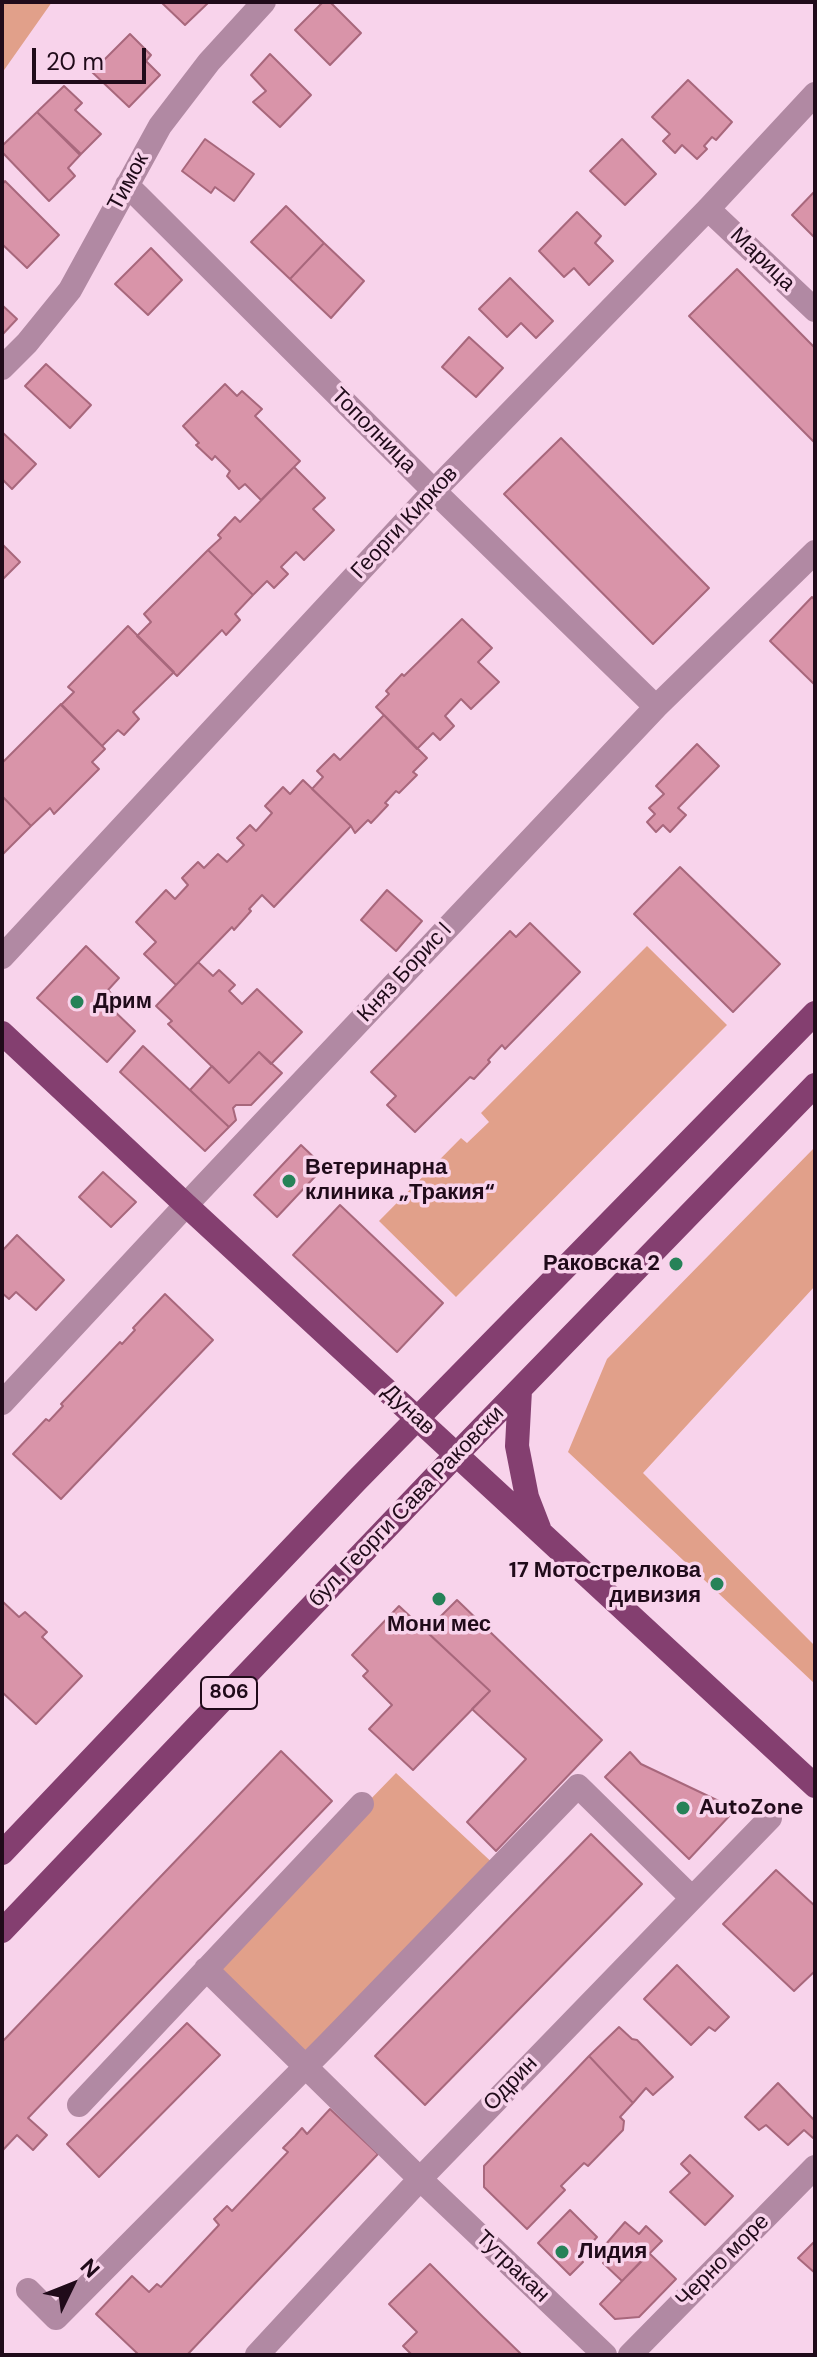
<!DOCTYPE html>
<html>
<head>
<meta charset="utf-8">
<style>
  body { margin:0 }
  #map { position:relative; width:817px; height:2357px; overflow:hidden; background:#f8d3eb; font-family:"DM Sans",sans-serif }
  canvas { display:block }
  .frame { position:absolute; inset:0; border:4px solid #200b1a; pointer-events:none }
  .north { position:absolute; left:32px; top:2245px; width:80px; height:80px; -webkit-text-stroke:6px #f8d3eb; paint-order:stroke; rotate:47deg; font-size:22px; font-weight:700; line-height:32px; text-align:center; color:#200b1a }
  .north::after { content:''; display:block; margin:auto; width:28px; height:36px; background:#200b1a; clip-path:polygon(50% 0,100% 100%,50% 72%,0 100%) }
  .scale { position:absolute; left:32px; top:48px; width:114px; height:36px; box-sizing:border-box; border:4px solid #200b1a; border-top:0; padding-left:10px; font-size:24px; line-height:28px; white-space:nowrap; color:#200b1a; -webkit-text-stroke:6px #f8d3eb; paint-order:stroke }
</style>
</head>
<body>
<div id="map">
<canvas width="817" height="2357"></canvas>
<div class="frame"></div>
<div class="north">N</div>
<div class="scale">20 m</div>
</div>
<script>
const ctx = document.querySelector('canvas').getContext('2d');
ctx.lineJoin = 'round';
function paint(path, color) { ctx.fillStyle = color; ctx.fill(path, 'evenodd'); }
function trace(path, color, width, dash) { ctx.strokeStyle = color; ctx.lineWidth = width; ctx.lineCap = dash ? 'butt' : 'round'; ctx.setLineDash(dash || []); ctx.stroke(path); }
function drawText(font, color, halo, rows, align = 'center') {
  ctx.font = font + ' "DM Sans",sans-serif'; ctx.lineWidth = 7; ctx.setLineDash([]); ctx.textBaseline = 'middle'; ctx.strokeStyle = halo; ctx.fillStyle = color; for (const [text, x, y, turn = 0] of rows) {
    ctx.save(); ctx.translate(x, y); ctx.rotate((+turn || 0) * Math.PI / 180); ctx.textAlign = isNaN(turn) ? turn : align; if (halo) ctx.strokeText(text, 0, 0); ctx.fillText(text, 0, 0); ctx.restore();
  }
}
paint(new Path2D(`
  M2,2H52L2,73Z
  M647,946L727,1025L456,1297L379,1221L461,1138L467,1143L489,1122L481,1113Z
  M815,1147V1286L643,1473L815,1646V1684L568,1452L607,1359Z
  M396,1773L498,1868L304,2067L206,1969Z`), '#e1a08a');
const building = new Path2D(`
  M161,2H209L185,25Z
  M323,2H330L361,33L330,65L295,30Z
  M130,34L151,55L146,61L160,75L129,107L92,72Z
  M270,54L311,95L280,127L253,102L266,91L251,75Z
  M688,80L732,122L716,140L712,137L704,146L707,149L697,159L682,145L675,153L663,141L670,134L652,117Z
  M64,86L82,103L75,110L101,134L80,155L37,112Z
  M37,112L81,154L68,168L75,176L49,201L2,152V146Z
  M205,139L254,174L234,201L215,187L211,193L182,171Z
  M622,139L656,174L625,205L590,171Z
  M5,181L59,235L27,268L2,244V185Z
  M815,191V238L792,215Z
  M286,206L324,243L290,279L251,242Z
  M577,212L601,236L595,243L613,261L589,285L574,268L564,277L539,251Z
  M324,243L364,281L331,318L290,279Z
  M151,248L182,280L148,315L115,284Z
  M737,269L815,348V443L689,316Z
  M510,278L553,321L536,338L521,323L507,337L479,309Z
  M2,305L17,319L2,335Z
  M469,337L503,368L476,397L442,367Z
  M46,364L91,405L70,428L25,386Z
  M225,384L237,396L242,391L262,409L255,416L300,461L261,500L245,484L239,489L227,476L230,471L215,456L212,460L196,445L199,443L183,426Z
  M2,432L36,464L12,489L2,479Z
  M561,438L709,588L653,644L504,494Z
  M294,467L325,498L313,509L334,530L304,560L296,552L281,567L288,574L274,588L267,581L253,595L208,550L221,538L218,535L235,517L240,522Z
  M2,544L20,562L2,580Z
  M208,550L253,595L235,614L240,620L226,635L222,630L177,676L137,636L151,622L144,614Z
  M812,597L815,600V685L770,641Z
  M462,619L492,648L478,662L499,682L471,709L461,699L445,716L454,726L440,740L433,733L417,749L376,707L389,694L386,691L402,674L404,676Z
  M128,626L174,672L133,712L139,719L124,735L118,730L102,746L61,705L74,692L68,687Z
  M61,704L105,749L92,762L99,769L54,814L50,808L31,826L2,796V763Z
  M384,715L427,758L413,772L417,775L399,793L396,791L385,803L388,805L371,823L368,820L355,833L351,826L312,789L323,777L317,771L334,754L340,760Z
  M697,744L719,766L678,808L686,815L670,832L663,825L656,832L647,822L655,814L649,808L664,794L656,786Z
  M303,780L351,826L274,907L262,895L249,909L251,911L234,930L232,927L176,985L144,954L156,942L136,922L166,890L175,899L188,885L182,878L198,862L204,868L218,854L227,862L244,845L237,838L250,825L256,831L272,813L265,806L283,787L290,794Z
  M2,796L31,826L2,855Z
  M680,867L780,964L733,1012L634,914Z
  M387,890L422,921L396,951L361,920Z
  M530,923L580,972L505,1049L502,1045L488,1060L490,1062L474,1079L470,1077L415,1132L387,1105L396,1096L371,1072L510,931L516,937Z
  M86,946L119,978L108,990L116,999L109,1006L135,1031L107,1062L37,998Z
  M198,962L213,976L219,970L235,985L229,991L242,1004L257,989L302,1032L271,1064L259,1052L229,1083L168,1024L172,1021L156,1006Z
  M143,1046L229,1127L205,1151L120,1072Z
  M259,1052L282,1073L251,1105H236L233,1108L236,1120L229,1127L190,1090L212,1066L229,1083Z
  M301,1145L324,1167L277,1217L254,1195Z
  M103,1172L136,1202L111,1227L79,1197Z
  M340,1205L443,1303L397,1352L293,1255Z
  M17,1235L64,1280L36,1310L16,1292L9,1299L2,1293V1251Z
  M165,1294L213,1340L61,1499L13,1454L46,1419L49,1421L63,1406L61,1404L120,1342L122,1344L135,1330L133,1328Z
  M457,1600L602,1740L496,1851L467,1822L526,1759L472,1709L490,1691L426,1631Z
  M2,1601L19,1617L25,1612L47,1632L42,1637L82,1676L36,1724L2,1692Z
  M399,1606L490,1691L413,1770L369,1729L392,1705L363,1676L368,1671L352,1655Z
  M281,1751L332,1801L28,2118L47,2135L33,2150L17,2135L2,2151V2042Z
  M630,1752L641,1764L725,1804L733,1812L689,1859L605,1777Z
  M591,1834L642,1884L425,2105L375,2056Z
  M776,1870L815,1906V1971L794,1991L723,1924Z
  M677,1965L729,2017L715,2031L709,2027L691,2045L644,1999Z
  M187,2023L220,2055L99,2177L67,2144Z
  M619,2027L632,2039L637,2040L673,2077L653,2095L646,2088L633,2103L589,2056Z
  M589,2056L633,2103L620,2117L624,2121L623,2130L588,2166L584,2163L561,2186L565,2190L527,2229L484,2187V2166Z
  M778,2083L815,2121V2136L813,2138L804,2130L788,2145L766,2125L759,2130L745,2117Z
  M330,2109L378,2154L187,2355H139L96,2314L132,2276L149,2292L157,2284L161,2287L219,2225L214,2219L227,2206L232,2211L288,2152L283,2148L295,2136L302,2128L307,2134Z
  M690,2155L733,2196L705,2225L670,2192L690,2173L681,2164Z
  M570,2210L597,2237L579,2257L583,2262L570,2275L538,2243Z
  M625,2222L639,2234L646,2226L662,2241L622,2281L603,2263L607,2259L600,2251Z
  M815,2241V2273L798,2258Z
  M649,2253L676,2279L639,2317L615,2319L600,2304Z
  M430,2264L483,2317L522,2355H412L403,2346L417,2332L389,2304Z`);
paint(building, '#d994a9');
trace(building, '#a8677c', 2);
trace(new Path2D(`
  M127,185L434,491L656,707
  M708,209L815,310
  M2,368L27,343L70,290L160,126L209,62L264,2
  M2,957L434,491L708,209L815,94
  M2,1403L186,1205L656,707L815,552
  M206,1969L420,2179L605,2355
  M79,2105L362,1804
  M28,2290L56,2318L329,2043L578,1786L692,1898
  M257,2355L420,2179L770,1818
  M630,2355L815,2167`), '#b189a3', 24);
trace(new Path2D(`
  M2,1033L186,1205L815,1786
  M520,1390L517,1446L527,1497L539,1528
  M2,1853L356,1481L815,1013
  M2,1931L456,1455L815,1085`), '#843f70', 24);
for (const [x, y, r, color] of [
  [77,1002,8,"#268258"],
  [289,1181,8,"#268258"],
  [676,1264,8,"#268258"],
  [717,1584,8,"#268258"],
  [439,1599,8,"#268258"],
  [683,1808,8,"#268258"],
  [562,2252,8,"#268258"]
]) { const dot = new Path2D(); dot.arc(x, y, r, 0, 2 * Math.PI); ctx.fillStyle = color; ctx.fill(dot); trace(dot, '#f8d3eb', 3); }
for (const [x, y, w] of [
  [229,1693,56]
]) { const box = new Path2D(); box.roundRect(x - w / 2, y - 16, w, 32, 6); ctx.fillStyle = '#f8d3eb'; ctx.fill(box); trace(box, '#200b1a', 2); }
drawText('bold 20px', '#200b1a', null, [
  ["806",229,1693]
]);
drawText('22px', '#200b1a', '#f8d3eb', [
  ["Тимок",129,182,-62],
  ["Марица",762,260,44],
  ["Тополница",373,431,45],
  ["Георги Кирков",405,523,-47],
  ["Княз Борис I",405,973,-47],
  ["Дунав",408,1410,43],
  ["бул. Георги Сава Раковски",407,1507,-46],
  ["Одрин",511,2084,-46],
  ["Черно море",723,2261,-45],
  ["Тутракан",512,2267,44]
]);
drawText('bold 22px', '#200b1a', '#f8d3eb', [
  ["Дрим",93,1002],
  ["Ветеринарна",305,1168],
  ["клиника „Тракия“",305,1193],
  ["Раковска 2",660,1264,"right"],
  ["17 Мотострелкова",701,1571,"right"],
  ["дивизия",701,1596,"right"],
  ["Мони мес",439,1625,"center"],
  ["AutoZone",699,1808],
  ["Лидия",578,2252]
], 'left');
</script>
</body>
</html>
